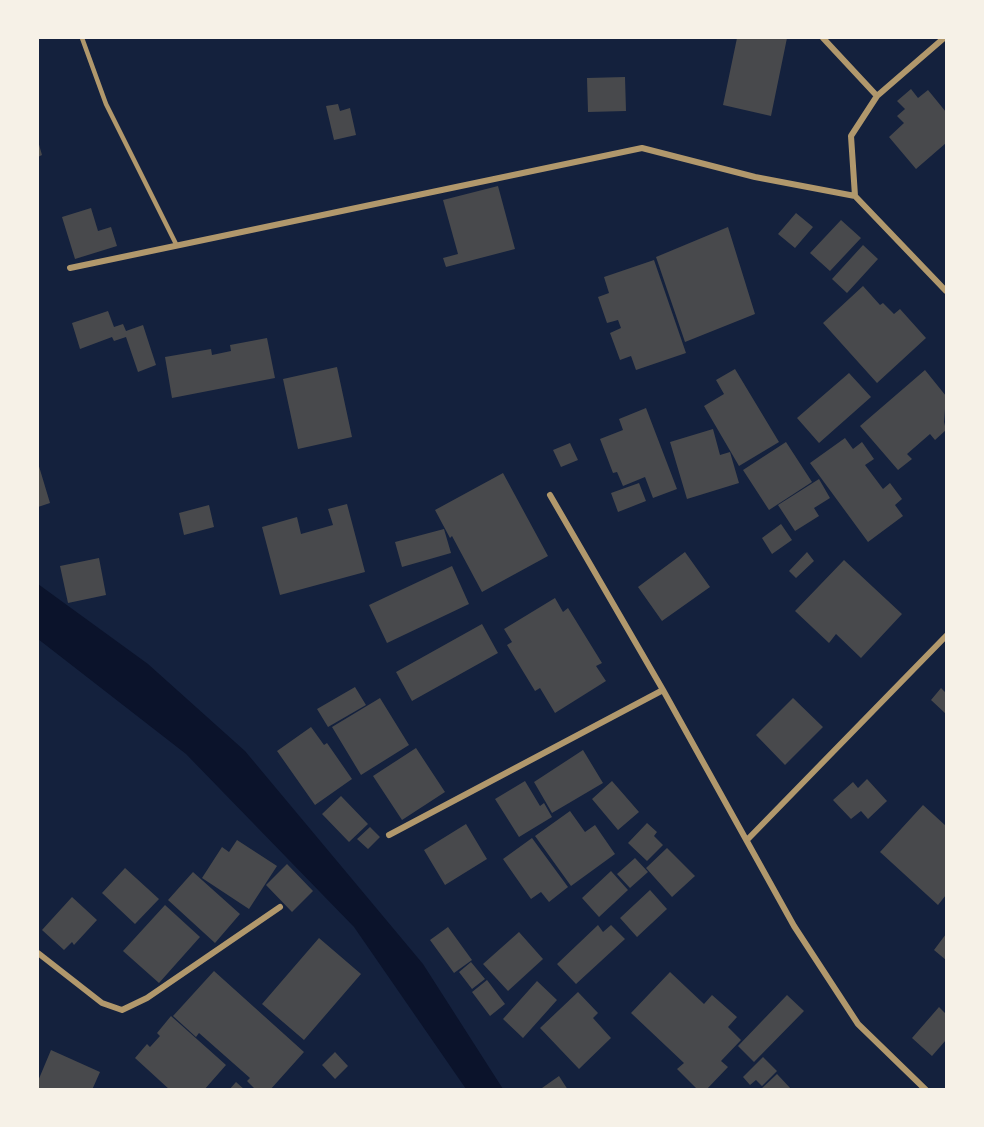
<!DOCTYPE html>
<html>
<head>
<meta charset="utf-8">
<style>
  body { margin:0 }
  #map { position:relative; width:984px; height:1127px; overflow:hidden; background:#14213d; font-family:Poppins,sans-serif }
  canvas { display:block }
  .frame { position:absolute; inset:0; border:39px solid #f6f1e7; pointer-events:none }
</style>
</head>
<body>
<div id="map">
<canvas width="984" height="1127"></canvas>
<div class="frame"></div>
</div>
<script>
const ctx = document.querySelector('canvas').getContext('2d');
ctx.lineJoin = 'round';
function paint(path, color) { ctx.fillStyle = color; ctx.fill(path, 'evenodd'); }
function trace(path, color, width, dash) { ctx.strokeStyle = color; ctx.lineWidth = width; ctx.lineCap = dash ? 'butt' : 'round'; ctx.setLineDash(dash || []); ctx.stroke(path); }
paint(new Path2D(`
  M38,584L148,664L245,751L423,964L503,1089H466L354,927L186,754L38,639Z`), '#0b132b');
paint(new Path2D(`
  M737,38H787L771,116L723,105Z
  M625,77L626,111L588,112L587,78Z
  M911,89L918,98L928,90L946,112V143L916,169L889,137L904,123L897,116L905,109L897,101Z
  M338,104L340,111L350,108L356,135L334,140L326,106Z
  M38,141L42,155L38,157Z
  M498,186L515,249L446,267L443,258L458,254L443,200Z
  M91,208L98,231L111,227L117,246L75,259L62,217Z
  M796,213L813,227L795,248L778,234Z
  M841,220L861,238L830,271L810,253Z
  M728,227L755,314L685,342L656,257Z
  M863,245L878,259L847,293L832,279Z
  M654,260L686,353L636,370L631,356L620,360L610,333L621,328L618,320L607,323L598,297L609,293L604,277Z
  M863,286L880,305L883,303L894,314L900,309L926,338L877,383L823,323Z
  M108,311L114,327L123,324L126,331L143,325L156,365L138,372L126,337L114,341L112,337L80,349L72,323Z
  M267,338L275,378L172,398L165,357L211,349L212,355L231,351L230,345Z
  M337,367L352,437L298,449L283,379Z
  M735,369L779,442L739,466L704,406L724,394L716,380Z
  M925,370L946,396L944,422L946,430L935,440L930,434L907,454L912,459L898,470L860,426Z
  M849,373L871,397L819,443L797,418Z
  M646,408L677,489L653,498L645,477L623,486L617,472L613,473L600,439L623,430L619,419Z
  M713,429L720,455L730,452L739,483L687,499L670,442Z
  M845,438L853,449L862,442L874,459L865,465L883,489L890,483L902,499L895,505L903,516L868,542L810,463Z
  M786,442L812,482L769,510L743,470Z
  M570,443L578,460L561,467L553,450Z
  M38,463L50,503L38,507Z
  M503,473L548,556L482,592L452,536L450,538L435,510Z
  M819,479L830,498L814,508L819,516L795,531L778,505Z
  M639,483L646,501L618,512L611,493Z
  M347,504L365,572L280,595L262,527L297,517L301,534L333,525L328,509Z
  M209,505L214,527L184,535L179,513Z
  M781,524L792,540L772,554L762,538Z
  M444,529L451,553L402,567L395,542Z
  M685,552L710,587L662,621L638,587Z
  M807,552L814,561L796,578L789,571Z
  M99,558L106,595L68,603L60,566Z
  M844,560L902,614L861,658L836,634L829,643L795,611Z
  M452,566L469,604L387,643L369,605Z
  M555,598L563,612L568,608L602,663L596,666L606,681L555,713L540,688L535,691L507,645L512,642L504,629Z
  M482,624L498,653L412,701L396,672Z
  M355,687L366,705L328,727L317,709Z
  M941,688L946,693V714L931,700Z
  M380,698L409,745L361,775L332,727Z
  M793,698L823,727L785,765L756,735Z
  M311,727L324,745L327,743L352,779L315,805L277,751Z
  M416,748L445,792L402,820L373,776Z
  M583,750L603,783L552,813L534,782Z
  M867,779L887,801L868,819L861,811L851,819L833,800L853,782L858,788Z
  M525,781L540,806L544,803L552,817L519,837L495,799Z
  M612,781L639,812L618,830L592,799Z
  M341,796L368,824L349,842L322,814Z
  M923,805L946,826V895L938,905L880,852Z
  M570,811L585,832L595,825L615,854L571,886L535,836Z
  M647,823L657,832L654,836L663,845L647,861L628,843Z
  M466,824L487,859L445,885L424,850Z
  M370,827L380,837L368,849L357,839Z
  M532,838L568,887L549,902L541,892L531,899L503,859Z
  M237,840L277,866L249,909L202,878L222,847L229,852Z
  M667,848L695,876L672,897L646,868Z
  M635,858L648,872L630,888L617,874Z
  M287,864L313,891L292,912L266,885Z
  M125,868L159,899L135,924L102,893Z
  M611,871L628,890L599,917L582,898Z
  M193,872L240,914L215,943L168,900Z
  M650,890L667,909L637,937L620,918Z
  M72,897L97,920L74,945L72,942L64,950L42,930Z
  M165,905L200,937L159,983L123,951Z
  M598,925L603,932L611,925L625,939L576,984L557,964Z
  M448,927L472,960L454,973L430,940Z
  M519,932L543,959L508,991L483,964Z
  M946,934V960L934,950Z
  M319,938L361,974L304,1040L262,1004Z
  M471,962L485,979L472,989L459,972Z
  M214,971L304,1052L270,1090H256L247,1081L250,1078L199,1033L196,1037L173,1016Z
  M670,972L704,1004L712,995L737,1017L728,1027L741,1040L721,1061L728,1067L706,1090H698L677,1069L684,1063L631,1013Z
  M487,980L505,1004L490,1016L472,992Z
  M537,981L557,1000L523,1038L503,1019Z
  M578,992L598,1013L593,1018L611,1038L579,1069L540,1028Z
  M787,995L804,1011L754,1062L738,1046Z
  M939,1007L946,1014V1040L932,1056L912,1038Z
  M171,1016L226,1065L204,1090H170L135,1058L147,1044L150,1047L160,1036L157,1033Z
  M51,1050L100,1072L92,1090H38V1081Z
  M335,1052L348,1066L335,1079L322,1065Z
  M763,1057L777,1071L762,1086L756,1080L750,1085L743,1077Z
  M777,1074L792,1090H760Z
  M559,1076L568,1090H543L542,1088Z
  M236,1082L245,1090H229Z`), '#48494c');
trace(new Path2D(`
  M82,38L106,104L176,244`), '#b1986c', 4.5);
trace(new Path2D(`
  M823,38L877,96
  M944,38L877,96L851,136L855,196L946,291
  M70,268L642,148L755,177L855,196
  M550,495L663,690L794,926L858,1024L926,1090
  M389,835L663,690
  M747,840L946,636
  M38,953L102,1003L122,1010L147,998L280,907`), '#b1986c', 6);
</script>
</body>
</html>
